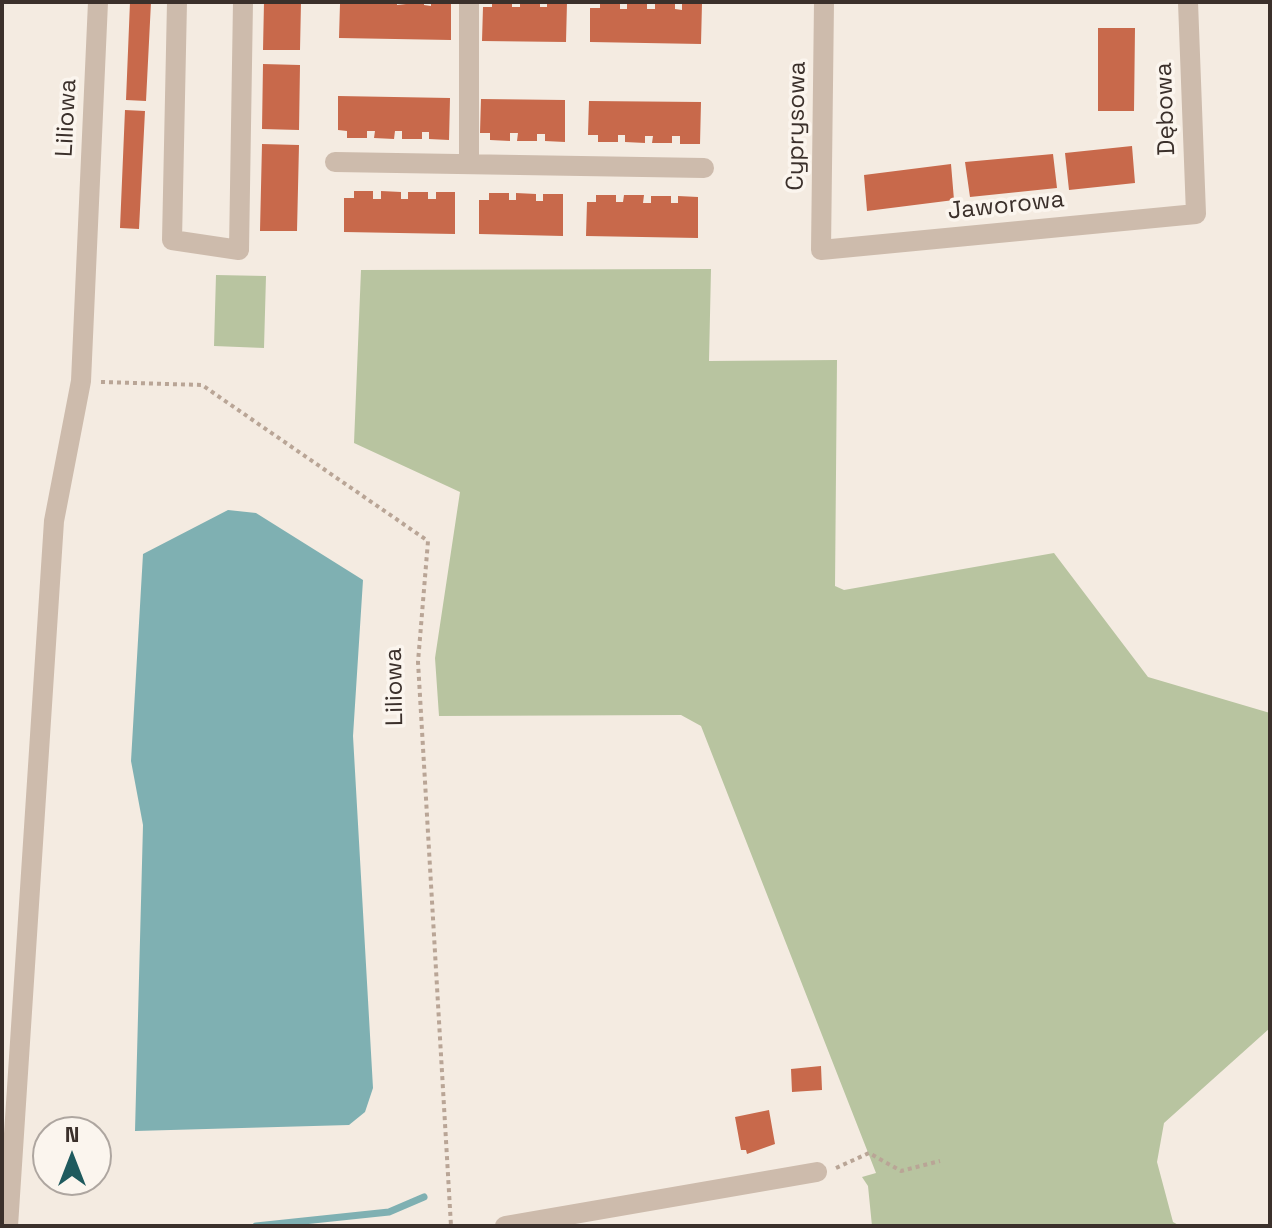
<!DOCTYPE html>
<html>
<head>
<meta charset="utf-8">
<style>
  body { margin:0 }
  #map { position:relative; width:1272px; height:1228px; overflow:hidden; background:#f4ebe1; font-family:"Space Grotesk",sans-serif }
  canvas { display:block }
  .frame { position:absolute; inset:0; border:4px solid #3b302b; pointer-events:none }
  .north { position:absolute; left:32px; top:1116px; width:80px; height:80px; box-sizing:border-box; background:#fbf5ee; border:2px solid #aea6a0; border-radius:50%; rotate:0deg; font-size:22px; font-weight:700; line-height:32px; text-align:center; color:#3b302b }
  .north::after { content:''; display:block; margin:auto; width:28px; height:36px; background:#1f5a5e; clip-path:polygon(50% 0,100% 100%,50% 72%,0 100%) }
</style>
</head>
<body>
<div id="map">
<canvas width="1272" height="1228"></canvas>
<div class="frame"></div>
<div class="north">N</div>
</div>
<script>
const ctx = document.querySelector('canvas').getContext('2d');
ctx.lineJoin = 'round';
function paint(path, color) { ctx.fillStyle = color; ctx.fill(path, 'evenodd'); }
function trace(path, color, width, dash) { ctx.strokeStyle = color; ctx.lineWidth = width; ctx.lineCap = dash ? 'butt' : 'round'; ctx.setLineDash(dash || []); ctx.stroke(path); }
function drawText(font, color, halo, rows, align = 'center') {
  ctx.font = font + ' "Space Grotesk",sans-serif'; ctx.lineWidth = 7; ctx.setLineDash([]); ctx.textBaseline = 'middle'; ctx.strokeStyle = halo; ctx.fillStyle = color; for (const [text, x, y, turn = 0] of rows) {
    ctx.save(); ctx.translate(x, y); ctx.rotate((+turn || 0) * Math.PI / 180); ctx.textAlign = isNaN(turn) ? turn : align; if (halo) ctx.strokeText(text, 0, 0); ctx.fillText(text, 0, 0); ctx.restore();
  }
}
paint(new Path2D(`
  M711,269L709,361L837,360L835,586L844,590L1054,553L1148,677L1270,713V1028L1164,1123L1157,1162L1173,1222L1180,1226H872L868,1186L862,1177L876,1173L701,726L681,715L439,716L435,658L460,492L354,443L361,270Z
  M216,275L266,276L264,348L214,346Z`), '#b8c4a0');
paint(new Path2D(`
  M228,510L256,513L363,580L353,736L373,1088L365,1112L349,1125L135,1131L143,825L131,761L143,554Z`), '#7fb0b2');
trace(new Path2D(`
  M256,1226L389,1212L424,1197`), '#7fb0b2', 7);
paint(new Path2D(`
  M130,2H151L146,101L126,100Z
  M264,2H301L300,50H263Z
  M349,2H397V5L424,2V5L431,6V2H451V40L339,38L340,4Z
  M492,2H512V7H520V2H540V7H547V2H567L566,42L482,41L483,7H492Z
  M600,2H620V9H627V2H647V9H655V2H675V9L682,10V3H702L701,44L590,42V8H600Z
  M1098,28H1135L1134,111H1098Z
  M263,64L300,65L299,130L262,129Z
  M338,96L450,98L449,140L429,139V132H422V139H402V131H395L394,139L374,138L375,131H367V138H347V131L338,130Z
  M481,99L565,100V142L545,141V134H537V141H517L518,133H510V141L490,140V133H480Z
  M589,101L701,102L700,144H680V136H672V143H652L653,136H645V143L625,142V135H618V142H598V135H588Z
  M125,110L145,111L139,229L120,228Z
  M262,144L299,145L297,231H260Z
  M1132,146L1135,183L1069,190L1065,153Z
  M1053,154L1057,188L970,197L965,162Z
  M951,164L954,200L867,211L864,175Z
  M354,191H373V199H381V191L401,192V199H408V192H428V199H436V192H455V234L344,232V198H354Z
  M489,193H509V200H516V193L536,194V201H543V194H563V236L479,234V200H489Z
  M596,195H616V202H623L624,195H644L643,203H651V196H671V203H678V196L698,197V238L586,236L587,202H596Z
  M821,1066L822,1090L792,1092L791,1069Z
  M769,1110L775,1144L747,1154L746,1150H741L735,1117Z`), '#c8694b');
trace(new Path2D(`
  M101,382L202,385L428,541L418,662L451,1226
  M836,1168L869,1153L901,1171L940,1161`), '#b9a596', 4, [4, 4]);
trace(new Path2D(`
  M177,2L172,240L239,250L243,2
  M824,2L821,250L1196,214L1188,2
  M335,162L704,168
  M469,164V2
  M8,1226L54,521L81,381L98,2
  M505,1226L817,1172`), '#cdbbac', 20);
drawText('24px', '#3b302b', '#fbf5ee', [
  ["Dębowa",1166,109,-92],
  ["Liliowa",67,118,-87],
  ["Cyprysowa",797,126,-89],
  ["Jaworowa",1006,206,-6],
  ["Liliowa",395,687,-91]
]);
</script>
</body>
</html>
